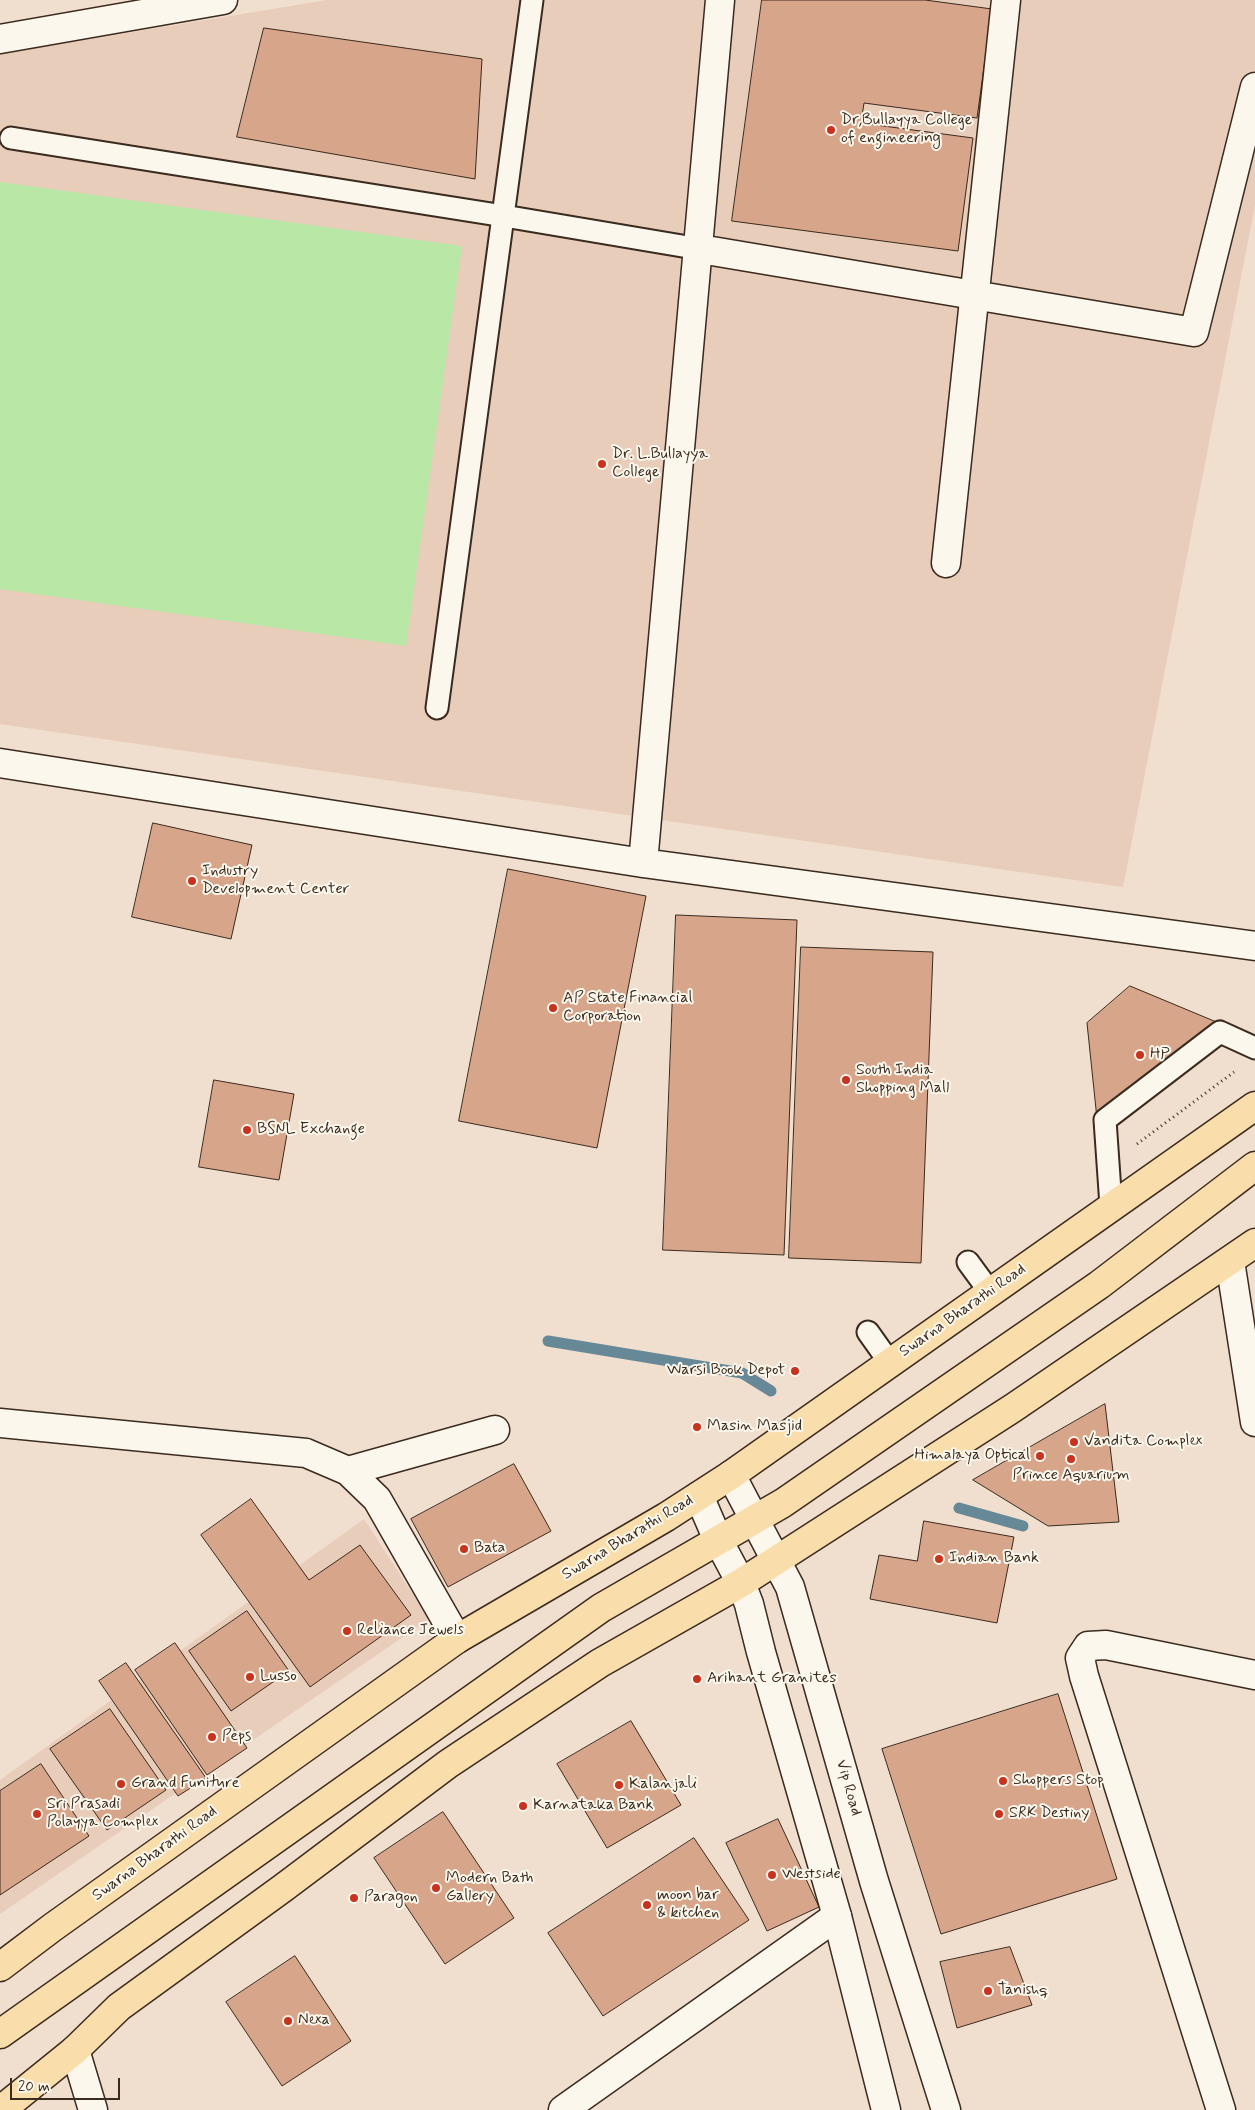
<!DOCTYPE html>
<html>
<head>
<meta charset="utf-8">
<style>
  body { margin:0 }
  #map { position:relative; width:1255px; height:2110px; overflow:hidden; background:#f0decf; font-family:Mynerve,sans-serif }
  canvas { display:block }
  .scale { position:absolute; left:10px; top:2078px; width:110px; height:22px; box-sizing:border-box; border:2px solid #3b2a1e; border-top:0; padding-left:6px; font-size:15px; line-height:18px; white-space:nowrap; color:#3b2a1e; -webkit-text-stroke:4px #fbf7ec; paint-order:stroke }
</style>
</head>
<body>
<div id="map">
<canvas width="1255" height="2110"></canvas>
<div class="scale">20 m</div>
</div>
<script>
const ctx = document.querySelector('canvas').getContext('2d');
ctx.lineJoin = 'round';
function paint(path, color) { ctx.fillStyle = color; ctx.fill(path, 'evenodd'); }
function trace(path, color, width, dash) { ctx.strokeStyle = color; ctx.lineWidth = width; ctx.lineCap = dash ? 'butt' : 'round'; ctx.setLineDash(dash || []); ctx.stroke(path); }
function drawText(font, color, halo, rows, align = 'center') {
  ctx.font = font + ' Mynerve,sans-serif'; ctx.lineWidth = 4; ctx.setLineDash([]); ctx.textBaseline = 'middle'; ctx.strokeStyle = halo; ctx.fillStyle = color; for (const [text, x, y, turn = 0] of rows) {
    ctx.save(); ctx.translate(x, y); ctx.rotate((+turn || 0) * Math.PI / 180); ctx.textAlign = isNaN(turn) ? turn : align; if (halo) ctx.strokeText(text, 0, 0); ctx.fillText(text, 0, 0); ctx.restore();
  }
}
paint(new Path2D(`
  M327,0H1255V205L1123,887L0,724V54Z
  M364,1519L429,1619L0,1914V1780Z`), '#e8cdba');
paint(new Path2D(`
  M0,182L462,246L406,646L0,589Z`), '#b8e7a6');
trace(new Path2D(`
  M548,1341L742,1373L771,1391
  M959,1508L1023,1526`), '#678896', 11);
const building = new Path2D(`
  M762,0H925L992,9L977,118L864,103L861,123L973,138L958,251L732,221Z
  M264,28L482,59L475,179L237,137Z
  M153,823L252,845L231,939L132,917Z
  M508,869L646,896L597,1148L459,1121Z
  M676,915L797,920L784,1255L663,1250Z
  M801,947L933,952L921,1263L789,1258Z
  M1130,986L1238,1031L1099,1138L1087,1023Z
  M214,1080L294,1094L279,1180L199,1167Z
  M1105,1404L1119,1522L1048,1526L973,1480Z
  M514,1464L551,1531L448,1587L411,1519Z
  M251,1499L309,1580L360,1545L411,1615L310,1687L201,1535Z
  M924,1521L1014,1537L997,1623L870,1599L879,1555L917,1561Z
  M247,1611L289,1671L231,1711L189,1651Z
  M175,1643L247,1748L207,1775L135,1670Z
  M126,1663L206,1778L178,1796L99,1681Z
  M1058,1694L1117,1879L941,1934L882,1749Z
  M110,1709L166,1790L107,1830L50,1749Z
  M631,1721L681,1805L607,1848L557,1764Z
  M41,1764L89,1836L0,1895V1791Z
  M443,1812L514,1918L445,1964L374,1858Z
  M778,1819L819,1907L767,1931L726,1843Z
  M694,1838L749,1920L603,2016L548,1933Z
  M1010,1947L1032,2005L957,2028L940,1962Z
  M295,1956L351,2041L282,2086L226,2002Z`);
paint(building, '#d7a58a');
trace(building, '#3b2a1e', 1);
const service = new Path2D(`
  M11,138L504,216L700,249
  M437,708L532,0
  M1111,1206L1105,1120L1220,1032L1255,1048
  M968,1262L990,1292
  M868,1332L890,1363`);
const minor = new Path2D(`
  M0,39L223,0
  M700,249L1194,332L1255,87
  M946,563L1006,0
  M0,763L643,863L1255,946
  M643,863L720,0
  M1230,1261L1255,1422
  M0,1423L306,1453L348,1471L377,1499L457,1639
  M348,1471L495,1430
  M75,2050L93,2110
  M563,2110L837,1916
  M1221,2110L1084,1676L1080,1658L1088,1646L1106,1645L1255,1675`);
const secondary = new Path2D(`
  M731,1475L790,1587L874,1881L946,2110
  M699,1496L718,1540L741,1583L749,1604L761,1652L837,1916L886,2110`);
const primary = new Path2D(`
  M0,1967L53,1927L457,1639L666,1517L731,1475L1255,1106
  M0,2034L601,1608L783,1503L1099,1285L1255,1166
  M1,2110L75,2050L119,2007L283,1888L448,1764L600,1663L741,1583L1013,1408L1255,1243`);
trace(service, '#3b2a1e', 25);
trace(minor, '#3b2a1e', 31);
trace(secondary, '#3b2a1e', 31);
trace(primary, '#3b2a1e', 31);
trace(new Path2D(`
  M1137,1144L1234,1072`), '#3b2a1e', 3, [1, 4]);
trace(service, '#fbf7ec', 21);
trace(minor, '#fbf7ec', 28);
trace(secondary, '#fbf7ec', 28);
trace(primary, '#f9deab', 28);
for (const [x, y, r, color] of [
  [831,130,5,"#c8321e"],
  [602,464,5,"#c8321e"],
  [192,881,5,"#c8321e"],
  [553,1008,5,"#c8321e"],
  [1140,1055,5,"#c8321e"],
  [846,1080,5,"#c8321e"],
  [247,1130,5,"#c8321e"],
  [795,1371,5,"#c8321e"],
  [697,1427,5,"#c8321e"],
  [1074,1442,5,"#c8321e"],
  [1040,1456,5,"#c8321e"],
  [1071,1459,5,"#c8321e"],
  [464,1549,5,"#c8321e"],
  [939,1559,5,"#c8321e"],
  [347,1631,5,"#c8321e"],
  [250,1677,5,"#c8321e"],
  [697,1679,5,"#c8321e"],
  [212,1737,5,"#c8321e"],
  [1003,1781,5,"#c8321e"],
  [121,1784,5,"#c8321e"],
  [619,1785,5,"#c8321e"],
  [523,1806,5,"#c8321e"],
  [37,1814,5,"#c8321e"],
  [999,1814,5,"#c8321e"],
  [772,1875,5,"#c8321e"],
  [436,1888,5,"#c8321e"],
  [354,1898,5,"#c8321e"],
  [647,1905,5,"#c8321e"],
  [988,1991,5,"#c8321e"],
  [288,2021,5,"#c8321e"]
]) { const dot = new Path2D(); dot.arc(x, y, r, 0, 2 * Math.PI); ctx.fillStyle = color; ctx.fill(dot); trace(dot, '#fbf7ec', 2); }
drawText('16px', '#3b2a1e', '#fbf7ec', [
  ["Dr,Bullayya College",841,121],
  ["of engineering",841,139],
  ["Dr. L.Bullayya",612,455],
  ["College",612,473],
  ["Industry",202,872],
  ["Development Center",202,890],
  ["AP State Financial",563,999],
  ["Corporation",563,1017],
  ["HP",1150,1055],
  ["South India",856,1071],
  ["Shopping Mall",856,1089],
  ["BSNL Exchange",257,1130],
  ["Warsi Book Depot",785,1371,"right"],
  ["Masin Masjid",707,1427],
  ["Vandita Complex",1084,1442],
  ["Himalaya Optical",1030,1456,"right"],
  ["Prince Aquarium",1071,1476,"center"],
  ["Bata",474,1549],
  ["Indian Bank",949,1559],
  ["Reliance Jewels",357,1631],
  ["Lusso",260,1677],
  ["Arihant Granites",707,1679],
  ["Peps",222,1737],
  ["Shoppers Stop",1013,1781],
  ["Grand Funiture",131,1784],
  ["Kalanjali",629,1785],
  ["Sri Prasadi",47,1805],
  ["Polayya Complex",47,1823],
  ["Karnataka Bank",533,1806],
  ["SRK Destiny",1009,1814],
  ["Westside",782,1875],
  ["Modern Bath",446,1879],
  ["Gallery",446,1897],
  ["moon bar",657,1896],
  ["& kitchen",657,1914],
  ["Paragon",364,1898],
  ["Tanishq",998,1991],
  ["Nexa",298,2021]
], 'left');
drawText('16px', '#3b2a1e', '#fbf7ec', [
  ["Swarna Bharathi Road",963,1311,-35],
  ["Swarna Bharathi Road",628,1538,-31],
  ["Vip Road",848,1788,74],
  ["Swarna Bharathi Road",155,1854,-36]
]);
</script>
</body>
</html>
